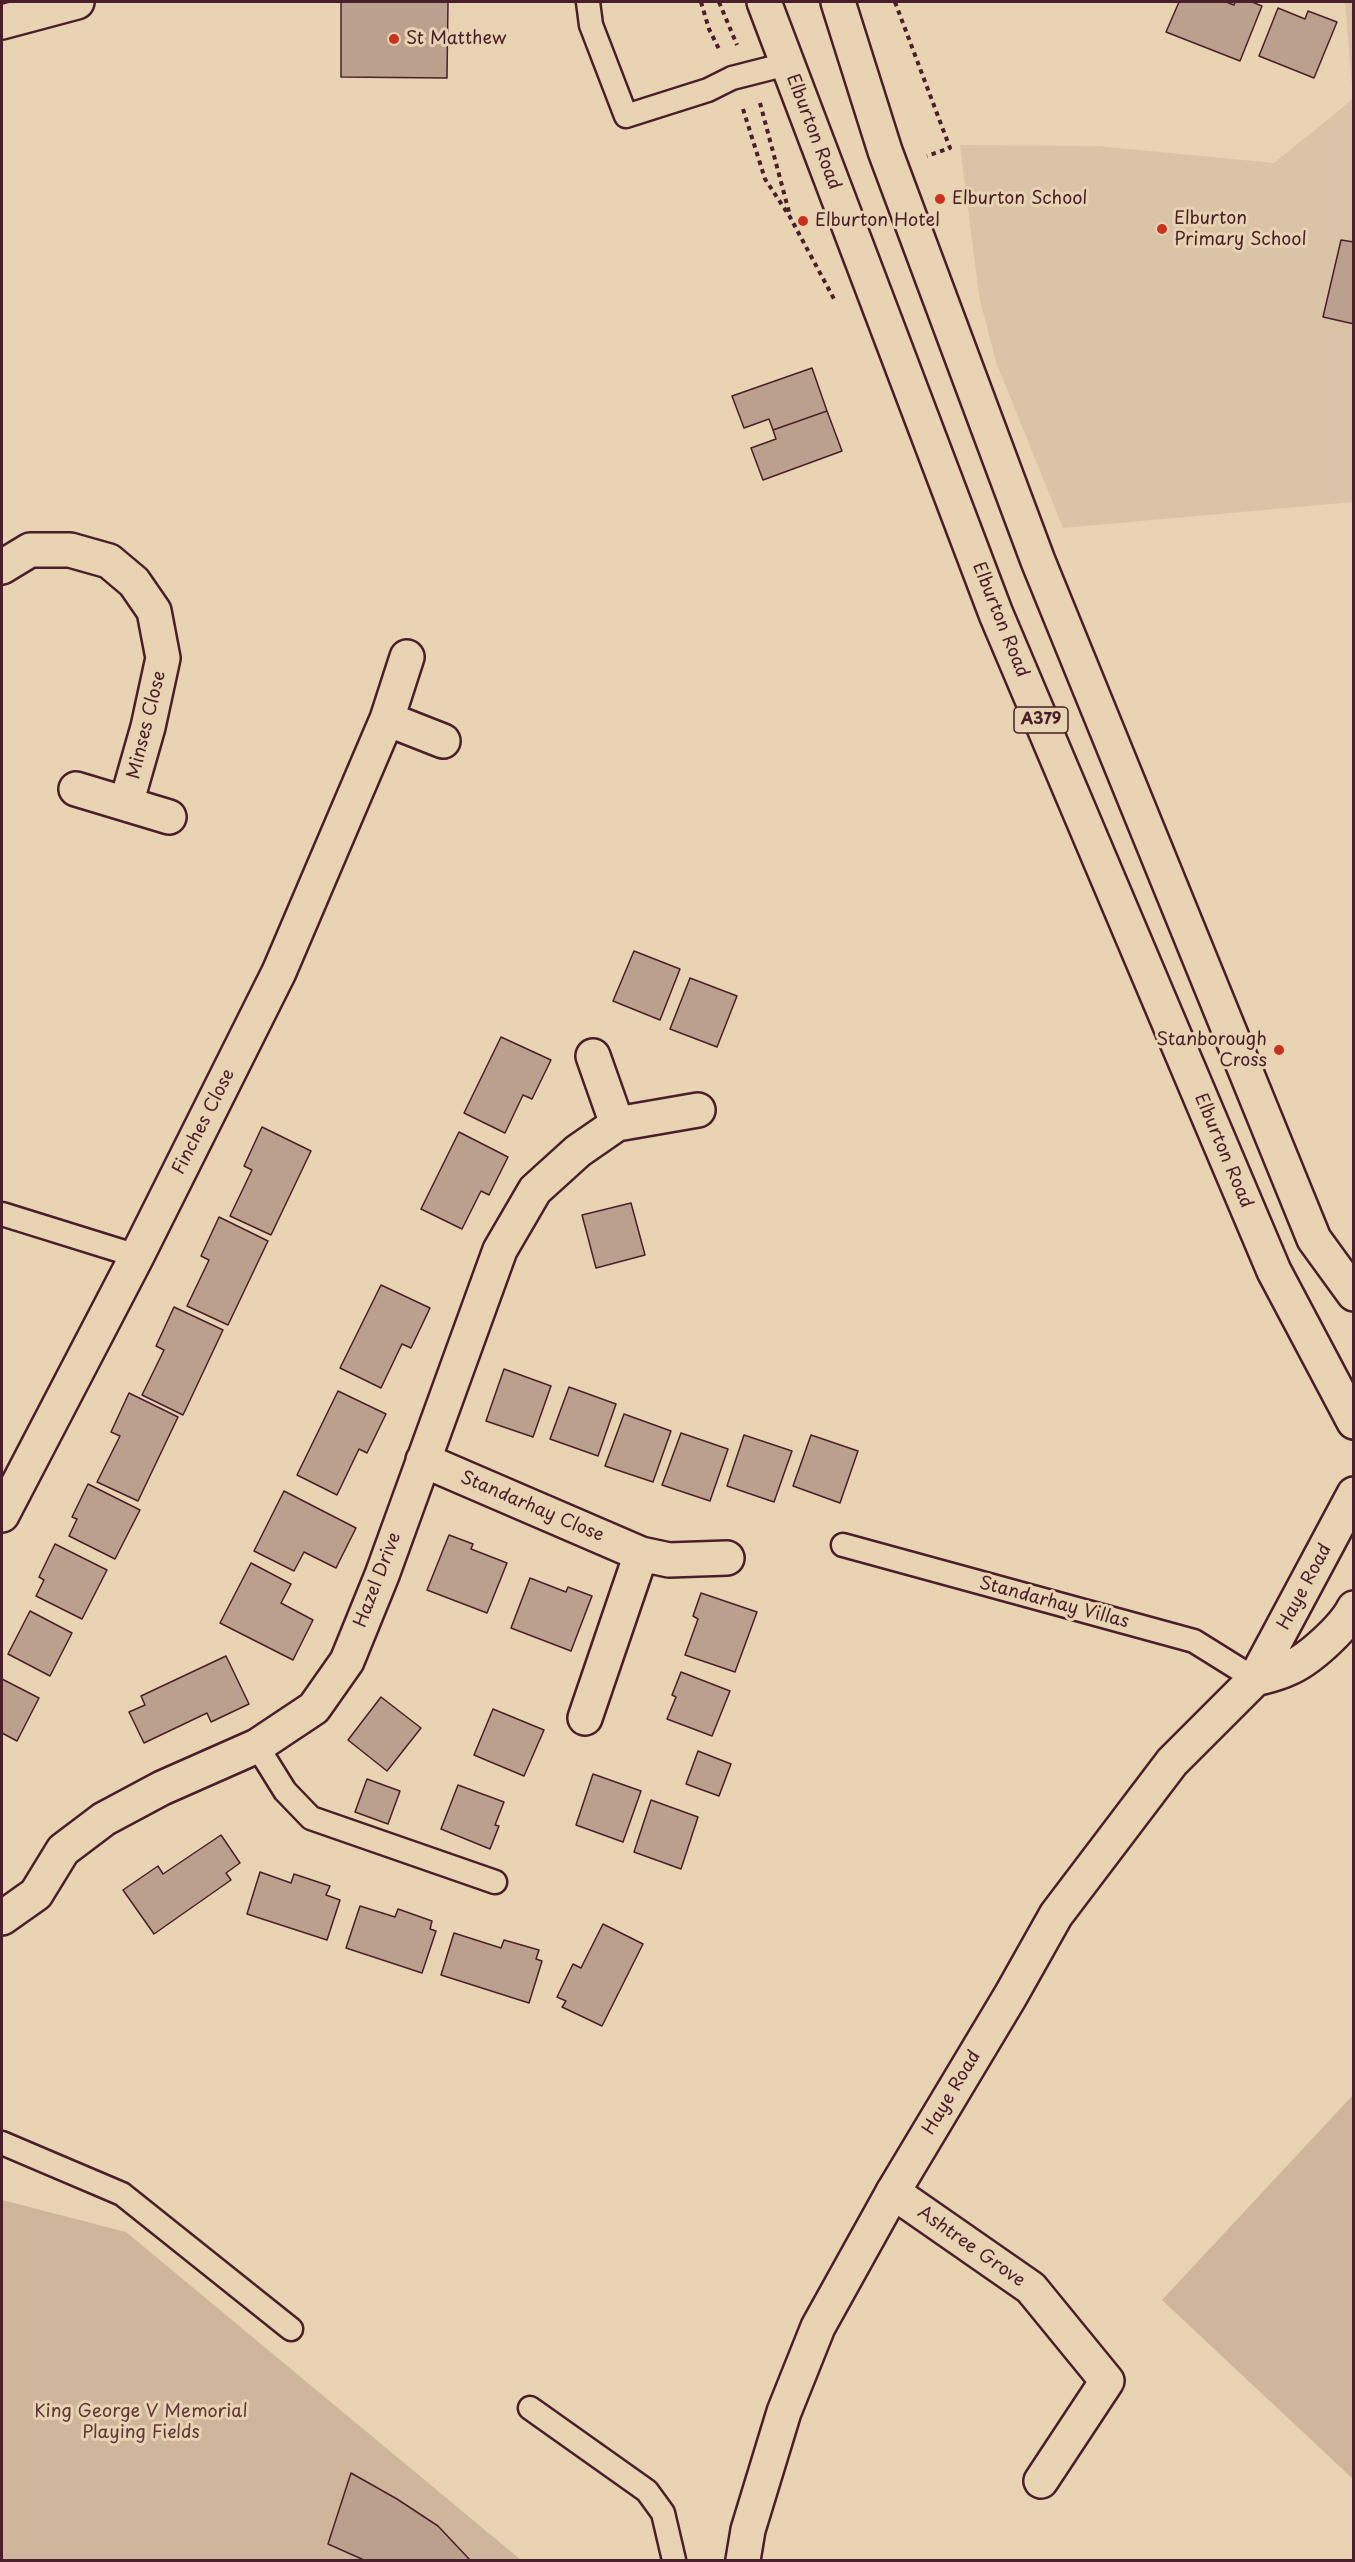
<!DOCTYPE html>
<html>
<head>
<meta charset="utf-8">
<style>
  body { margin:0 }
  #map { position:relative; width:1355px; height:2562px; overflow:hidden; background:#e8d3b2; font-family:"Playpen Sans",sans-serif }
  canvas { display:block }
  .frame { position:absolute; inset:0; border:3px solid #4a1f2b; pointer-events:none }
</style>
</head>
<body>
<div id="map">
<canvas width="1355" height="2562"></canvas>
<div class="frame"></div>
</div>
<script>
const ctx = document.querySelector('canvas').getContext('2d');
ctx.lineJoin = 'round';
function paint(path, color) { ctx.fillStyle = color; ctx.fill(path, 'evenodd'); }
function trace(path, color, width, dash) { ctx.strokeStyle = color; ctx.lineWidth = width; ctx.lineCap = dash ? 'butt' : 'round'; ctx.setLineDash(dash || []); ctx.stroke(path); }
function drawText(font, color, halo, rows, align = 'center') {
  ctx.font = font + ' "Playpen Sans",sans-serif'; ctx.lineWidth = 6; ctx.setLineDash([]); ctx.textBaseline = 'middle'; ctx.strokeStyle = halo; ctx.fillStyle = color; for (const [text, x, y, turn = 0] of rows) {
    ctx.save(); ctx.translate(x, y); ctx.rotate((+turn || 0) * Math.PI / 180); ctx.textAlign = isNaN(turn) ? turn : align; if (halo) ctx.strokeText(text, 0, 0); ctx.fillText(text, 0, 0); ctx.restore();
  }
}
paint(new Path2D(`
  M1345,2H1353V502L1063,528L996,362L979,296L960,145L1097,146L1274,163L1353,99Z`), '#dac4a7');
paint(new Path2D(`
  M1353,2095V2479L1162,2300Z
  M2,2200L126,2232L521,2560H2Z`), '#cfb59c');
const building = new Path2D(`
  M341,2H448L447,78L341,77Z
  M1179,2H1226L1234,5L1235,2H1252L1262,6L1240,61L1166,32Z
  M1278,8L1305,19L1308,11L1337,22L1314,78L1259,56Z
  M1341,240L1354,242V324L1323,317Z
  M812,368L827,411L773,430L769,419L744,428L732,396Z
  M827,411L842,451L763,480L751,448L776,439L773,430Z
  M634,951L680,969L660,1020L613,1001Z
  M690,978L737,996L717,1047L670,1029Z
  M501,1037L551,1060L532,1099L523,1095L505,1133L464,1113Z
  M262,1127L311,1151L271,1235L230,1216L252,1170L244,1166Z
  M459,1132L508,1157L489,1195L481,1191L462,1229L421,1209Z
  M631,1203L645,1255L596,1268L582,1215Z
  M219,1217L268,1241L228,1325L187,1306L209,1260L201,1256Z
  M381,1285L430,1308L411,1348L402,1344L381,1388L340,1368Z
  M174,1307L223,1330L183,1415L142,1395L164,1350L156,1346Z
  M504,1369L551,1386L533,1437L486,1421Z
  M569,1387L616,1404L598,1456L550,1439Z
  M338,1391L386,1414L367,1453L359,1449L337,1495L297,1475Z
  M129,1393L178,1417L138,1501L97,1482L120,1436L111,1432Z
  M624,1414L671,1431L653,1482L605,1466Z
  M681,1433L728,1449L710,1501L662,1485Z
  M744,1435L792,1451L774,1502L727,1486Z
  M811,1435L858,1451L840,1503L793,1486Z
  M88,1484L140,1510L115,1559L69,1536L77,1519L72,1517Z
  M284,1491L356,1528L336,1568L304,1552L294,1571L254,1551Z
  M449,1535L473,1544L471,1549L507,1563L487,1613L427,1590Z
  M55,1544L107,1570L82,1619L36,1596L44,1580L39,1577Z
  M251,1563L291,1584L281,1603L313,1620L293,1660L220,1623Z
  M530,1578L566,1592L568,1587L592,1596L571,1651L511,1628Z
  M701,1593L757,1612L735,1672L685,1655L698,1619L693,1616Z
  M30,1611L72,1633L50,1676L8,1654Z
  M226,1656L249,1704L211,1722L207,1713L144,1743L129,1712L145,1705L141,1696Z
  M681,1672L730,1691L712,1736L667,1719L676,1697L672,1695Z
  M2,1679L39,1698L17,1741L2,1733Z
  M381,1697L421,1728L387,1771L348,1740Z
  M493,1709L544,1730L524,1776L474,1755Z
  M698,1751L731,1764L719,1796L686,1784Z
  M593,1774L641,1791L623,1842L576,1825Z
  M367,1779L400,1791L388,1824L355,1812Z
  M458,1785L504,1802L495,1825L499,1826L490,1849L441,1829Z
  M651,1800L698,1817L681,1869L634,1852Z
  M221,1835L240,1863L226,1873L231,1880L154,1934L123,1890L158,1866L163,1874Z
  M260,1872L291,1883L294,1874L330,1886L326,1895L340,1900L327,1940L247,1914Z
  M360,1906L395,1917L398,1909L432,1921L430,1929L436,1931L422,1973L346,1948Z
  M603,1924L643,1944L602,2026L562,2007L566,2001L557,1997L573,1964L581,1968Z
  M454,1933L501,1948L504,1940L539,1950L536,1959L542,1961L529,2003L441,1975Z
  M351,2473L397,2499L438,2526L470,2560H364L328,2544Z`);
paint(building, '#bba18d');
trace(building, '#4a1f2b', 1.5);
const service = new Path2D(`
  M588,2L591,25L626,116L708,90L732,78L787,64
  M2,1214L137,1256
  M843,1545L1194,1641L1255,1679
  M257,1746L285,1791L311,1818L495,1882
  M2,2143L122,2194L291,2329
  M530,2408L647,2491L663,2513L674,2560`);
const minor = new Path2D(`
  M2,22L77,2
  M2,567L30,550H70L109,561L134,582L154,611L163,658L148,727L126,804
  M387,719L443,741
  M76,789L169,817
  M593,1056L617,1124
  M423,1460L641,1554L669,1560L727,1558
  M2,1515L137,1256L279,972L387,719L407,657
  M585,1718L641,1554
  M2,1918L36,1894L63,1850L104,1819L162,1788L257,1746L314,1708L347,1661L382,1575L500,1250L535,1190L578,1151L617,1124L698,1110
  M893,2192L1031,2288L1107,2381L1041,2481`);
const tertiary = new Path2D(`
  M1255,1679C1266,1676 1277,1674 1287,1669C1308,1661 1344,1628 1354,1608
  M743,2560L748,2530L784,2412L818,2327L893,2192L1011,1995L1056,1915L1172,1762L1255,1679L1354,1494`);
const primary = new Path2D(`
  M764,2L996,614L1274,1271L1354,1422
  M838,2L885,151L1038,561L1314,1239L1354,1294`);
trace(service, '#4a1f2b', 27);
trace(minor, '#4a1f2b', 38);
trace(tertiary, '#4a1f2b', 38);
trace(primary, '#4a1f2b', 38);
trace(new Path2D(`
  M701,2L709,29L719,49
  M719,2L737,45
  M895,2L950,148L927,156
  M760,103L789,212
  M743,109L765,179L790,217L834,299`), '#4a1f2b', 4, [4.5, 4.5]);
trace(service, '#e8d3b2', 22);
trace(minor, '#e8d3b2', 33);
trace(tertiary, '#e8d3b2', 33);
trace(primary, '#e8d3b2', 33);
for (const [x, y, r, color] of [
  [394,39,6,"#c8321e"],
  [940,199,6,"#c8321e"],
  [803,221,6,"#c8321e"],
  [1162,229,6,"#c8321e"],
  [1279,1050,6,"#c8321e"]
]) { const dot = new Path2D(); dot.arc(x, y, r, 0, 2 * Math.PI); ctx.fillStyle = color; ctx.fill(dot); trace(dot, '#e8d3b2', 2); }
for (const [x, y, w] of [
  [1041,720,54]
]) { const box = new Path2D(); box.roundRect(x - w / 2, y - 13, w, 26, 4.5); ctx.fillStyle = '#e8d3b2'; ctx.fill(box); trace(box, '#4a1f2b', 1.5); }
drawText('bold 16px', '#4a1f2b', null, [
  ["A379",1041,720]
]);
drawText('18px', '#4a1f2b', '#e8d3b2', [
  ["St Matthew",406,39],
  ["Elburton School",952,199],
  ["Elburton",1174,219],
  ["Primary School",1174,240],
  ["Elburton Hotel",815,221],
  ["Stanborough",1267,1040,"right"],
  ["Cross",1267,1061,"right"]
], 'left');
drawText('18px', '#4a1f2b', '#e8d3b2', [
  ["Elburton Road",813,132,69],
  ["Elburton Road",1000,620,68],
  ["Minses Close",147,725,-76],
  ["Finches Close",204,1122,-63],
  ["Elburton Road",1223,1151,67],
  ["Standarhay Close",532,1507,23],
  ["Hazel Drive",378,1580,-69],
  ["Haye Road",1305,1587,-62],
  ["Standarhay Villas",1054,1603,15],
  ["Haye Road",952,2093,-59],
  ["Ashtree Grove",971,2247,35]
]);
drawText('18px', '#5e363c', '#e8d3b2', [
  ["King George V Memorial",141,2412],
  ["Playing Fields",141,2433]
]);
</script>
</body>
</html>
